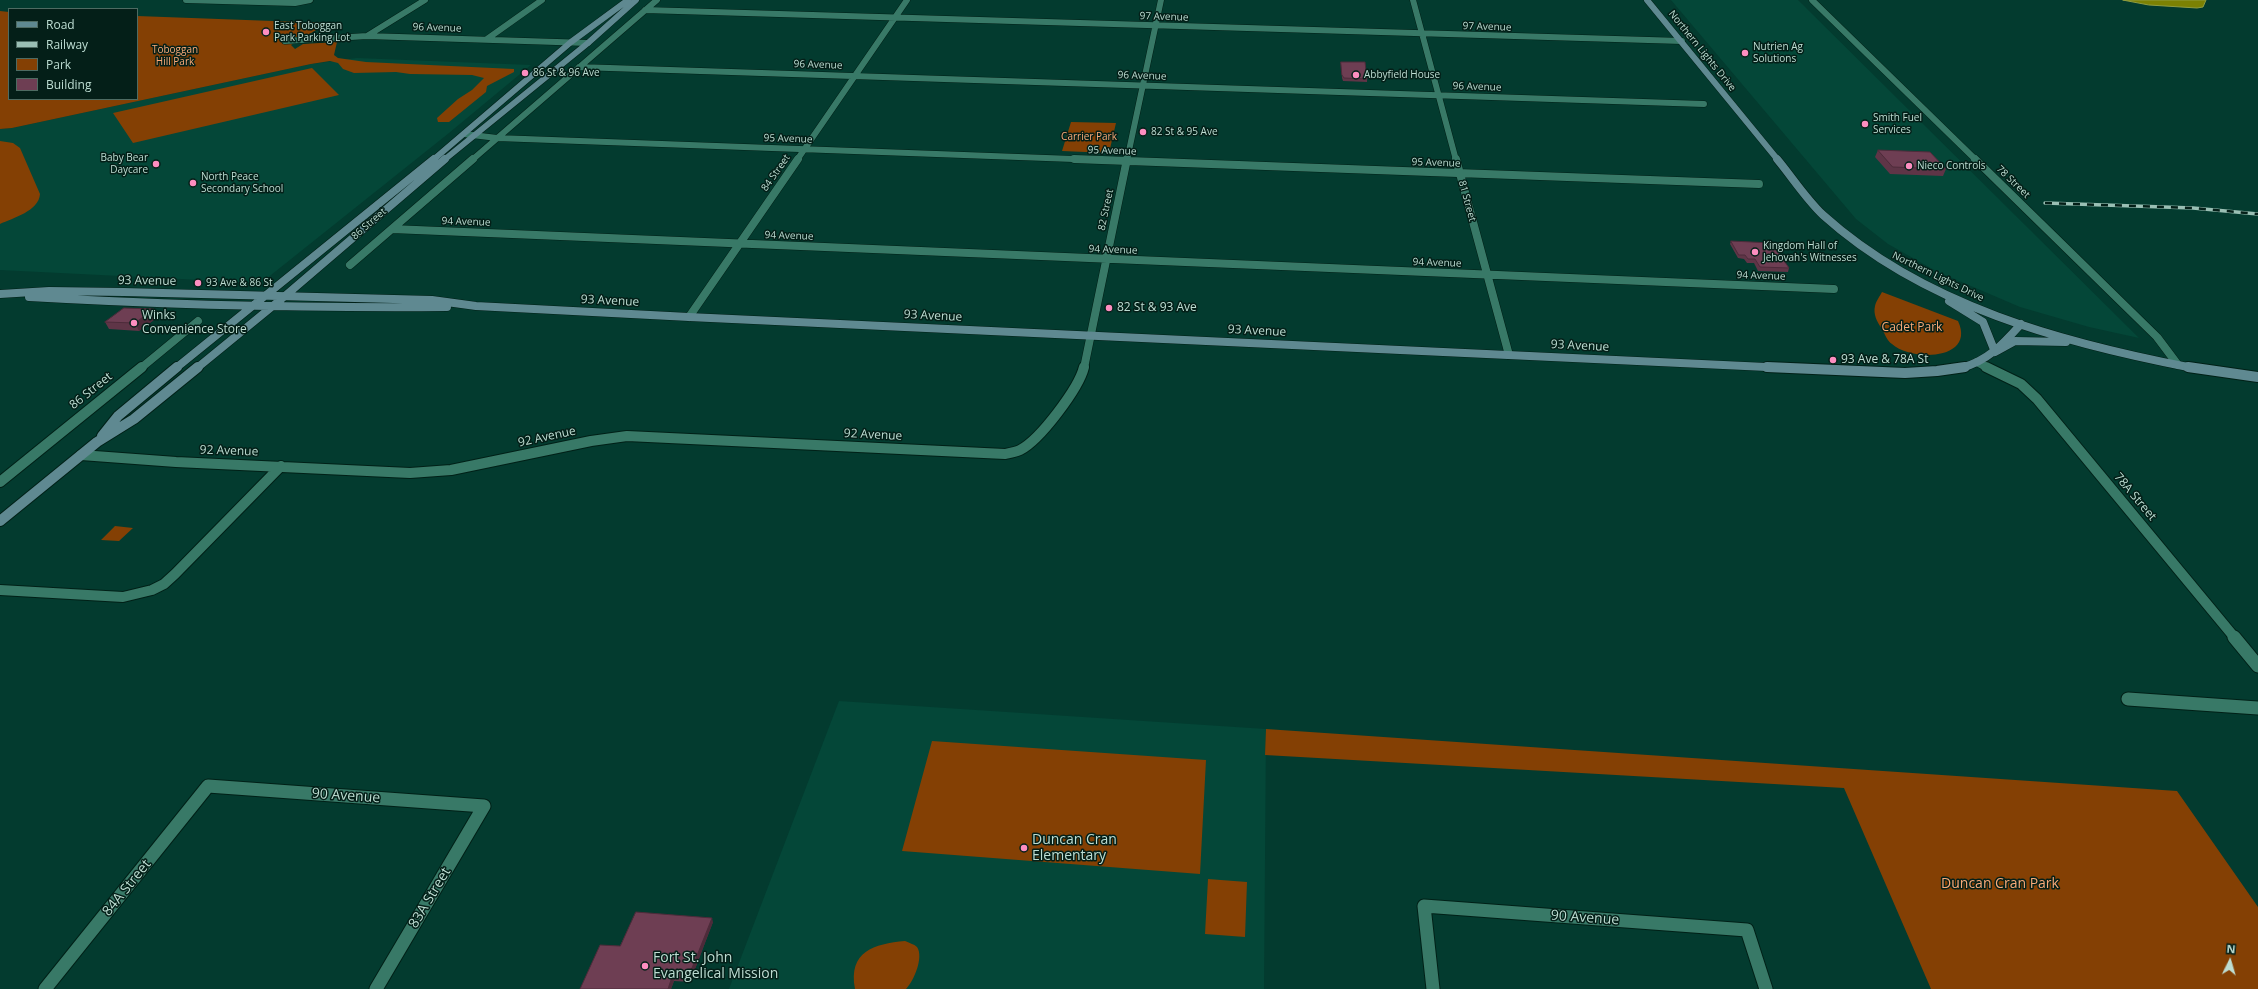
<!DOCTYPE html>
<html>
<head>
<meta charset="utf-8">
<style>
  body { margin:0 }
  #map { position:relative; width:2258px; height:989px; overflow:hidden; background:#033b2f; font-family:"Open Sans",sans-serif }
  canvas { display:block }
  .legend { position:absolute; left:8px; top:8px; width:130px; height:92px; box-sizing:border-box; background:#041f18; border:1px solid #4e6b62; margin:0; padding:5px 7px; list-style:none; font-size:12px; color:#bdddd2 }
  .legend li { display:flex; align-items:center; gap:8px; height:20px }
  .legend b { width:20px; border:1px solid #4e6b62 }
  .north { position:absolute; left:2210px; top:941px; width:40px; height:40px; -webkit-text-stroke:3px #041f18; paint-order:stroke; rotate:5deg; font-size:11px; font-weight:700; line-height:16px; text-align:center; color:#bdddd2 }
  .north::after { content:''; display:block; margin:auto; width:14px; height:18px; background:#bdddd2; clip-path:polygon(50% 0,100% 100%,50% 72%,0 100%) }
</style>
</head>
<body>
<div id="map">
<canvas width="2258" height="989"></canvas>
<ul class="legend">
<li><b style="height:5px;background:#5f8991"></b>Road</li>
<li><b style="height:5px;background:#9abfb4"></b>Railway</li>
<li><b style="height:11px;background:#844004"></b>Park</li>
<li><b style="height:11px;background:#6e3e53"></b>Building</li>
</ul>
<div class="north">N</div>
</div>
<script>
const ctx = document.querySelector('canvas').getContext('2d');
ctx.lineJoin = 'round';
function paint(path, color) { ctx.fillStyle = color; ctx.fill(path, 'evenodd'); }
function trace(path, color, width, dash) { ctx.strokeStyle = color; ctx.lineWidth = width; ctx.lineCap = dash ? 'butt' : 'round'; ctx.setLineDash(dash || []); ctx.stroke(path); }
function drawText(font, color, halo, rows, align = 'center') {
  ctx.font = font + ' "Open Sans",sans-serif'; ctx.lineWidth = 3; ctx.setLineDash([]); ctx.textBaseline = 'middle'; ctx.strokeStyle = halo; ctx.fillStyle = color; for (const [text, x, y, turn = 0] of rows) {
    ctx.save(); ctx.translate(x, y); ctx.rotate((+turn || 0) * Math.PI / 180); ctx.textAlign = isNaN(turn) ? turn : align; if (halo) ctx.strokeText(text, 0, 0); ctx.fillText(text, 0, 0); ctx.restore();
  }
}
paint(new Path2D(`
  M1671,0H1798L2139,338L2089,327L2020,307L1936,271L1888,244L1856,219Z
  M357,58L531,65L449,133L261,283L0,270V129L12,128L311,64Z
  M839,701L1266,729L1264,989H729Z`), '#044738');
paint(new Path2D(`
  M0,11L9,12V99H137V16L328,23L291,45L295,49L303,44L337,42L334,55L338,58L366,62L514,69V72L487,86L486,92L449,122H438L437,118L458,99L472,90L484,78L472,75L410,74L396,72L354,73L343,69L338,63L330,61L311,64L12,128L0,129Z
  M312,68L339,95L133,143L113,113Z
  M1071,122L1116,123L1109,153L1062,151Z
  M0,141L13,143L20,148L40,194C39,211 13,218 0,224Z
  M1882,292L1958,321C1976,360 1912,362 1892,344C1887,341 1885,334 1882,329C1877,322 1873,314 1875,306C1876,301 1880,296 1882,292Z
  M115,526L133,528L119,541L101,540Z
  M1266,729L2177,791L2258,907V989H1931L1844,788L1265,755Z
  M932,741L1206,760L1200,874L902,851Z
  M1208,879L1247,882L1245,937L1205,934Z
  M905,941C909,943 914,944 917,947C924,957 914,981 906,989H855C848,951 874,944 905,941Z`), '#844004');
const water = new Path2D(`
  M2123,0H2206L2203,7L2197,8L2149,5Z`);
paint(water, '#7c8103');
trace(water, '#909d41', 1);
const streetFar3 = new Path2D(`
  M186,0L295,3L310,0
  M1413,0L1456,160
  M1812,0L1976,160
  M645,10L1682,41
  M367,36L425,0
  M487,39L542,0
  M285,41L367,36L588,43
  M579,67L1704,104
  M464,134L497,138L1101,160
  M472,160L657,0
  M797,160L907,0
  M1127,160L1161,0`);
const streetFar2 = new Path2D(`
  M1074,159L1759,184
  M1456,159L1509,355
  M1975,159L2157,337L2178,365
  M392,229L1834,289
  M350,265L473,159
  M689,317L798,159
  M1977,362L1988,368
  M141,368L198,321
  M1084,368L1127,159`);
const streetFar1 = new Path2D(`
  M1986,367L2021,384L2037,399L2235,638
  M81,455L176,462L410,473L451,470L591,441L627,436L1005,454C1010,453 1016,452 1020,450C1040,440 1079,388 1084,367
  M0,482L142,367
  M0,590L123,597L152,590L164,584L175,574L281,466`);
const street = new Path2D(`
  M2234,637L2258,666
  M2128,699L2258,708
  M45,989L208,786L484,806L376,989
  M1433,989L1424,906L1747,930L1766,989`);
const secondaryFar2 = new Path2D(`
  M1647,0L1778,160
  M433,160L571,42L628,0
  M444,160L588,43L636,0`);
const secondaryFar1 = new Path2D(`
  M1777,159C1792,177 1806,199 1823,215C1924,306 2063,343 2193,368
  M0,294L49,291L124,292L432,300L476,306L689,317L1788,368
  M29,297C168,305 307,308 447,307
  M1949,301L1983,322L1995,352L2015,341L2066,342
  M176,368L434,159
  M197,368L285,296L445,159
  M1961,368C1988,361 2003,344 2021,324`);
const secondary = new Path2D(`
  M1767,367L1905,373L1937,371L1965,367
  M2188,367L2258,377
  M102,436L118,416L177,367
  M0,521L97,442L134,419L198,367`);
trace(streetFar3, '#002017', 7);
trace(streetFar2, '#002017', 9);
trace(streetFar1, '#002017', 12);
trace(street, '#002017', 15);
trace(secondaryFar2, '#002017', 7);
trace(secondaryFar1, '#002017', 9);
trace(secondary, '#002017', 12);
trace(streetFar3, '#387967', 6);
trace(streetFar2, '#387967', 8);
trace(streetFar1, '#387967', 10);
trace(street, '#387967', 13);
trace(secondaryFar2, '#5f8991', 6);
trace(secondaryFar1, '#5f8991', 8);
trace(secondary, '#5f8991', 10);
const rail = new Path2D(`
  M2045,203L2193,208L2258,214`);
trace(rail, '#9abfb4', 3.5);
trace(rail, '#041f18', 2.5, [7]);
paint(new Path2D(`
  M1341,62L1367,79V82L1343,81L1342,78Z
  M1878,150L1946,169L1943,176L1890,174L1875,157Z
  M1731,241L1789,268L1788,272L1758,271L1754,263H1747L1744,259L1738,258L1730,244Z
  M158,317L139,331L109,329L105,322Z
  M713,922L690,982L674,981L671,989H580L620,946Z`), '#5f3547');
paint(new Path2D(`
  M154,309L158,317L139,331L135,323Z
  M712,918L713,922L690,982L688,978Z
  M672,977L674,981L671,989H668Z`), '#4d2b3a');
const building = new Path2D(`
  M1341,62H1365L1367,79L1344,78L1342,75Z
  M1878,150L1930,152L1946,169L1893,167Z
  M1731,241L1772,243L1789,268L1760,267L1755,259H1748L1745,255H1739Z
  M124,308L154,309L135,323L105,322Z
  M636,912L712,918L688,978L672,977L668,989H580L600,945L620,946Z`);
paint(building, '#6e3e53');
trace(building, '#4d2b3a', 1);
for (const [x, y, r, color] of [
  [266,32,4,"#fd8ec0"],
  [1745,53,4,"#fd8ec0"],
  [525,73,4,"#fd8ec0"],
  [1356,75,4,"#fd8ec0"],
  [1865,124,4,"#fd8ec0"],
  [1143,132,4,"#fd8ec0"],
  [156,164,4,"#fd8ec0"],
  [1909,166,4,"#fd8ec0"],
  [193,183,4,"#fd8ec0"],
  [1755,252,4,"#fd8ec0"],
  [198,283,4,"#fd8ec0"],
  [1109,308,4,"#fd8ec0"],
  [134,323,4,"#fd8ec0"],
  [1833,360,4,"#fd8ec0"],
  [1024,848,4,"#fd8ec0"],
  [645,966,4,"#fd8ec0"]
]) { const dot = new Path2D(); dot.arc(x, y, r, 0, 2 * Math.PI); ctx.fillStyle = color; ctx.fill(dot); trace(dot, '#041f18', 1.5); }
drawText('10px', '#bdddd2', '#041f18', [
  ["97 Avenue",1164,17,2],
  ["97 Avenue",1487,27,2],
  ["96 Avenue",437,28,2],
  ["Northern Lights Drive",1702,51,51],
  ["96 Avenue",818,65,2],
  ["96 Avenue",1142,76,2],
  ["96 Avenue",1477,87,2],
  ["95 Avenue",788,139,2],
  ["95 Avenue",1112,151,2],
  ["95 Avenue",1436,163,2],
  ["84 Street",776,173,-55],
  ["78 Street",2013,182,44],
  ["81 Street",1467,201,75],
  ["82 Street",1106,210,-78],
  ["94 Avenue",466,222,2],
  ["86 Street",369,224,-41],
  ["94 Avenue",789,236,2],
  ["94 Avenue",1113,250,2],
  ["94 Avenue",1437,263,2],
  ["94 Avenue",1761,276,2],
  ["Northern Lights Drive",1938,277,26]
]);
drawText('10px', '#bdddd2', '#041f18', [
  ["East Toboggan",274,26],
  ["Park Parking Lot",274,38],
  ["Nutrien Ag",1753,47],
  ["Solutions",1753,59],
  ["86 St & 96 Ave",533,73],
  ["Abbyfield House",1364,75],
  ["Smith Fuel",1873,118],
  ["Services",1873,130],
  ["82 St & 95 Ave",1151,132],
  ["Baby Bear",148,158,"right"],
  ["Daycare",148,170,"right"],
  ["Nieco Controls",1917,166],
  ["North Peace",201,177],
  ["Secondary School",201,189],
  ["Kingdom Hall of",1763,246],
  ["Jehovah's Witnesses",1763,258],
  ["93 Ave & 86 St",206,283]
], 'left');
drawText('10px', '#fbab79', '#041f18', [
  ["Toboggan",175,50],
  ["Hill Park",175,62],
  ["Carrier Park",1089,137]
]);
drawText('12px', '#bdddd2', '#041f18', [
  ["93 Avenue",147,281,1],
  ["93 Avenue",610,301,3],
  ["93 Avenue",933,316,3],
  ["93 Avenue",1257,331,3],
  ["93 Avenue",1580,346,3],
  ["86 Street",91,391,-39],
  ["92 Avenue",873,435,3],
  ["92 Avenue",547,437,-12],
  ["92 Avenue",229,451,2],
  ["78A Street",2135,497,50]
]);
drawText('12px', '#bdddd2', '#041f18', [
  ["82 St & 93 Ave",1117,308],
  ["Winks",142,316],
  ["Convenience Store",142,330],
  ["93 Ave & 78A St",1841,360]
], 'left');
drawText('12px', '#fbab79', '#041f18', [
  ["Cadet Park",1912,328]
]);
drawText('14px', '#bdddd2', '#041f18', [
  ["90 Avenue",346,796,4],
  ["84A Street",127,888,-51],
  ["83A Street",430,898,-59],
  ["90 Avenue",1585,918,4]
]);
drawText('14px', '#bdddd2', '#041f18', [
  ["Duncan Cran",1032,840],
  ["Elementary",1032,856],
  ["Fort St. John",653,958],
  ["Evangelical Mission",653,974]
], 'left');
drawText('14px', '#fbab79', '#041f18', [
  ["Duncan Cran Park",2000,884]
]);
</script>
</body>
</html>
